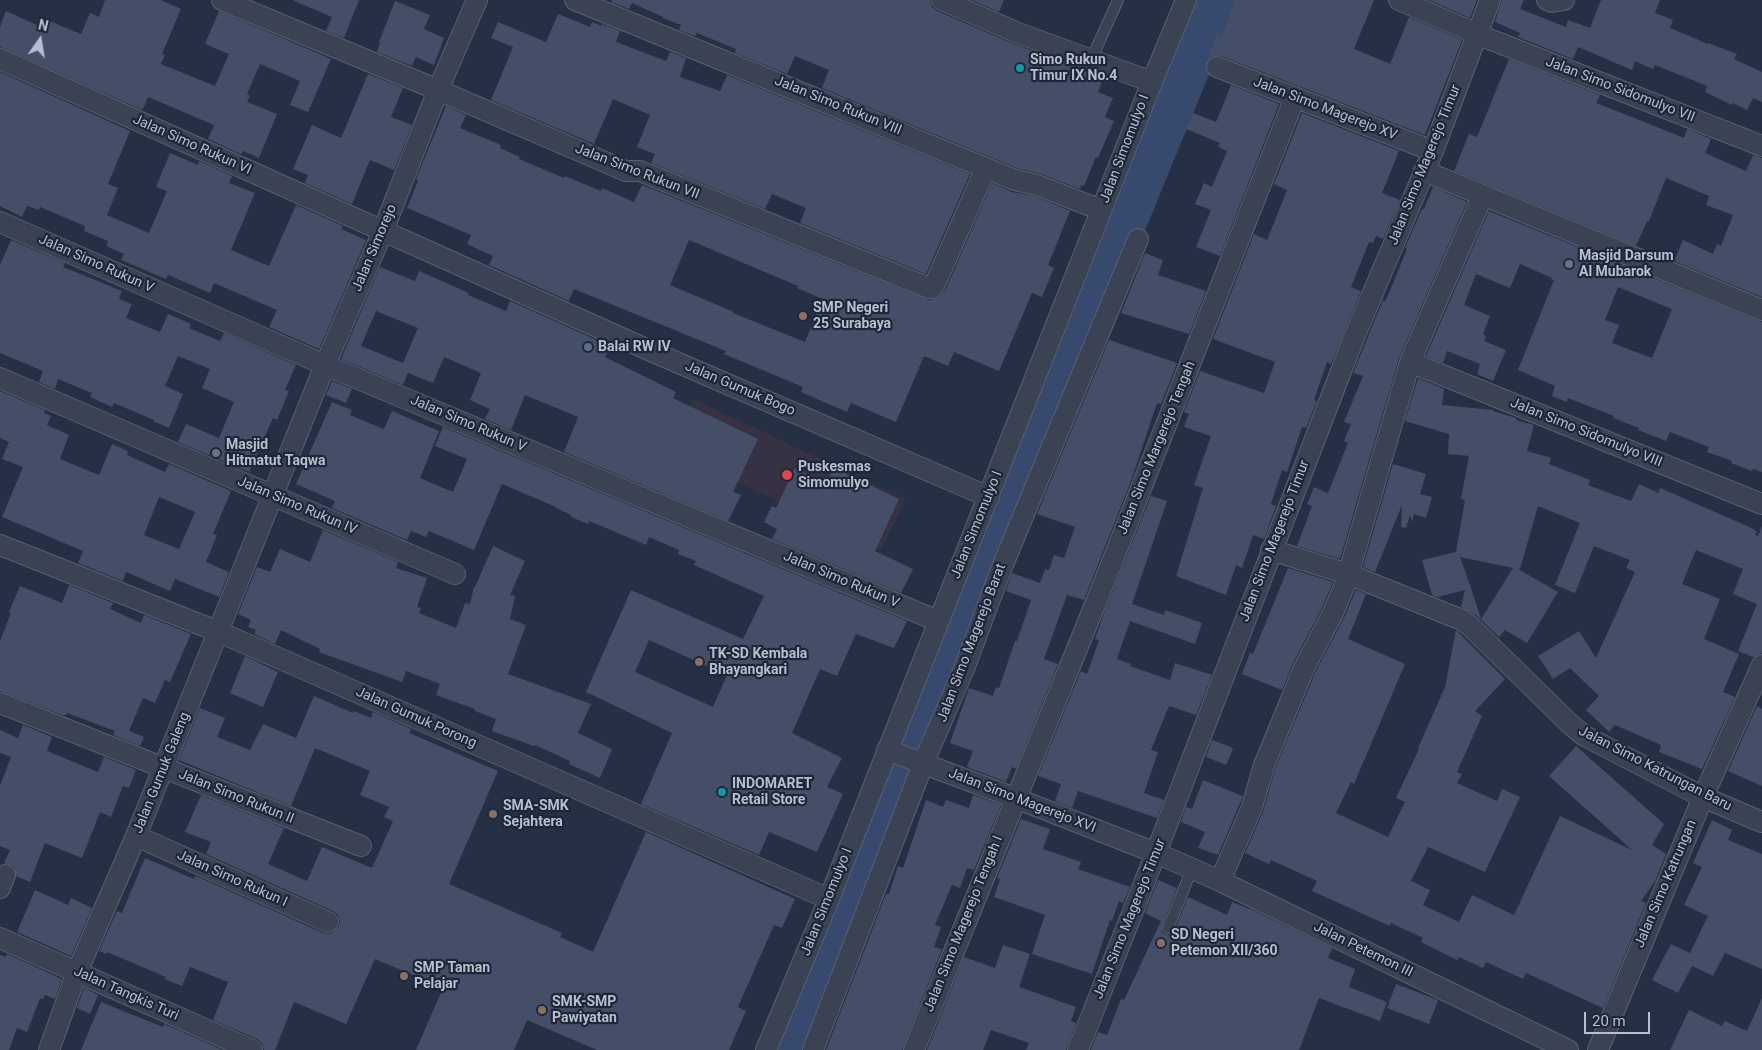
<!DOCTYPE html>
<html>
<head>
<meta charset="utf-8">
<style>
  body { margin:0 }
  #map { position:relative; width:1762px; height:1050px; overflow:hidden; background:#253044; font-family:Roboto,sans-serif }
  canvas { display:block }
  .north { position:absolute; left:15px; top:15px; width:50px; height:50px; -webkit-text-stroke:4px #1e2739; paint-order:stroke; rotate:13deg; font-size:14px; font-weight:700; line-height:20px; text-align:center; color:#b7becd }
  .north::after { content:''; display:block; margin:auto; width:18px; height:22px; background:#b7becd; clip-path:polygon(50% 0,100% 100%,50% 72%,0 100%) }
  .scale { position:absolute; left:1584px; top:1012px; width:66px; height:22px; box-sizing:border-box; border:2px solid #b7becd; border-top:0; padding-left:6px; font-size:15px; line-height:18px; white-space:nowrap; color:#b7becd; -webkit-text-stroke:4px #1e2739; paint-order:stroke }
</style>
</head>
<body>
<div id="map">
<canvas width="1762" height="1050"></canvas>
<div class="north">N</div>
<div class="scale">20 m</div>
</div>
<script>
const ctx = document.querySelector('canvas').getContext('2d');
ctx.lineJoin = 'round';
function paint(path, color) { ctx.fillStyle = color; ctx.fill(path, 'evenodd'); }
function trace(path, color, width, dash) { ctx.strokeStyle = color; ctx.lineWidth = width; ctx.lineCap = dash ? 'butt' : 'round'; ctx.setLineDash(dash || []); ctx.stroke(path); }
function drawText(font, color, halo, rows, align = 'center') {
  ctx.font = font + ' Roboto,sans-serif'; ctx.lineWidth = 4.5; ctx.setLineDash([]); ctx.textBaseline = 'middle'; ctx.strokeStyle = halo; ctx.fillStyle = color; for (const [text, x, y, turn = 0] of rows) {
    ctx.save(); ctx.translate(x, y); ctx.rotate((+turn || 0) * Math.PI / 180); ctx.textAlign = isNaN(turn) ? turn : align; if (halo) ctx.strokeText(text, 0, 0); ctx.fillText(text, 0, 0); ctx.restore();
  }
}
paint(new Path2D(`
  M693,399L906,499L881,550L669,450Z`), '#363244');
trace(new Path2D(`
  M792,1050L908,767L1023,476L1218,0`), '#37496c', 40);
paint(new Path2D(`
  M105,0H161L181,9L162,54L165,55L161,64L215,86L229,54L205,44L219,11L331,59L308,112L290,105L300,81L260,64L247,94L250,96L247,102L277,114L259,158L243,151L241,154L208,139L214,125L148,97L143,109H140L0,47V27L6,11L39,26L42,18L81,34L90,13L99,17Z
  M292,0H359L344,38L326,31L332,17Z
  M612,0H930L932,7L937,11L1014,44L1104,77L1098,92L1113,98L1105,117L1114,121L1098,158L1096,157L1084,186L1081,185L1080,189L1041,174L1019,169L822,88L829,70L795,56L787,74L735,53L736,49L697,33L695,36L679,30L681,25L663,18V17L632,3L629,9L611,2Z
  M972,0H1004L999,12Z
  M1235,0H1374L1354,49L1388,63L1390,64L1409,17L1462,40L1425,135L1221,56H1209L1216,34L1222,36Z
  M1429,0H1477L1470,18Z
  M1502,0H1524L1520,9L1566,27L1568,20L1590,28L1601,0H1660L1655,13L1673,20L1670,28L1708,44V43L1737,54L1734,59L1762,72V102L1753,98L1747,110L1733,103L1732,105L1705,92L1707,86L1655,65L1653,69L1635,61L1632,70L1578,47L1573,59L1518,37L1520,33L1495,22Z
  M395,1L430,15L424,29L444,38L434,65L416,57L412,66L377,52L380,43L379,42Z
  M558,14L590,27L592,22L601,26L602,24L620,31L616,42L666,61L670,52L686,58L680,77L720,91L727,75L970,174L926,274L800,223L806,208L772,194L765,209L651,163L655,154L637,147L650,115L613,99L594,144L491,100L513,47L491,38L498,22L546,42Z
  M1509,59L1600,95L1596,103L1647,123L1684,138L1687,129L1711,139L1705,153L1746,171L1753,155L1762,158V297L1674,261L1683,240L1713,254L1717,244L1721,246L1733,215L1706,205L1709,196L1666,178L1649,221H1647L1636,246L1454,171L1469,134L1477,137Z
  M0,72L130,131L108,184L118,188L107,215L149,233L167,191L156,187L170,153L198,165L199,161L232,176L229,183L255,193L231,250L269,266L296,205L343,226L341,229L366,240L319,349L269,327L277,310L214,283L210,293L168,275L166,279L121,260L124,254L106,246L108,241L84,231L85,226L40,207L39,210L27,206L22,217L0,206Z
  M368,74L403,88L391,117L412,125L394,170L370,160L352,204L305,183L308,175L293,169L312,125L341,138Z
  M1231,85L1279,104L1220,256L1196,247L1211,210L1195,204L1204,183L1212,187L1227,151L1218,147L1220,143L1186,129L1193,113L1216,122Z
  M446,106L466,115L460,128L501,145L500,148L520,157L519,159L564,178L565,176L601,191L602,188L634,202L642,185L929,300L938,298L946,289L992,183L1012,192L1034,196L1070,211L1048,265L1054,268L1042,297L1032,293L999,371L954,352L948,366L924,356L896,422L851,403L847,412L801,392L803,387L724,354L726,351L574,289L569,301L489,265L493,256L467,244L471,235L407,208L418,181L416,179ZM689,240L798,286L797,288L823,299L805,342L733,313L734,312L670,285Z
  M1302,113L1399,151L1382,193L1400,200L1383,239L1376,236L1373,243L1369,242L1351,287L1361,291L1331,364L1327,362L1314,400L1317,401L1306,428L1302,427L1287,472L1282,470L1271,504L1276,506L1264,539L1253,535L1242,568L1236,565L1226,595L1176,576L1203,488L1194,485L1211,436L1184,427L1189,414L1184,412L1200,371L1264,393L1275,362L1213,339L1254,234L1267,240L1287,190L1274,184Z
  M1433,187L1467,202L1399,358L1340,559L1297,546L1312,506L1307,504L1314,487L1328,493L1348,443L1344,441L1351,424L1344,422L1363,376L1353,373L1383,300L1385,301L1389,293L1407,249L1405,248L1422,209H1424Z
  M1489,211L1762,322V472L1753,469L1752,471L1731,463L1732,461L1707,452L1709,447L1670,432L1666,441L1638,430L1639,428L1613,418L1614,416L1568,398L1567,402L1552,396L1555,386L1518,370L1554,280L1551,279L1552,278L1520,264L1510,288L1476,274L1464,305L1490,316L1483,334L1486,336L1484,341L1506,350L1493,381L1477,374L1480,364L1447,351L1443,363L1426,356ZM1618,287L1672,309L1652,358L1612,343L1619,325L1605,320Z
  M11,240L65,263L63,267L122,291L119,299L132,304L126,318L160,332L168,314L191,324L189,328L220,341L224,333L296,365L285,390L289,391L277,420L273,418L249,472L178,442L186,424L219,438L234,402L202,388L210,369L178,356L165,386L183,394L169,428L153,421L154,420L114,403L112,407L90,397L92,393L58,379L55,389L39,382L43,371L0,353V265Z
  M1145,253L1163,260L1158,275L1206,291L1189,334L1121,313Z
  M380,267L415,281L419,271L469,293L468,295L506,311L510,301L610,346L605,357L676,392L673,398L758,439L733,492L741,495L728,521L564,452L578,417L525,395L511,430L485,419L490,409L470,400L481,373L444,357L433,383L408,373L403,385L341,359ZM376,311L418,328L403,363L361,346Z
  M1109,340L1177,363L1161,404L1157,403L1131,481L1084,600L1067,595L1044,659L1058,664L1016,769L1012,767L1006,782L967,767L973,751L950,743L969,688L993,696L996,687L999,688L1015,641H1017L1031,600L1006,591L1012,573L1040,583L1045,569L1049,570L1054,555L1064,558L1075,527L1037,514Z
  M1418,378L1444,389L1442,405L1493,410V411L1516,418V420L1534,425L1527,451L1551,458L1549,464L1590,480L1588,485L1631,501L1639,484L1658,493L1660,488L1745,525L1757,531L1755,535L1758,536L1762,526V653L1753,657L1738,651L1757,604L1733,594L1743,569L1696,550L1682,584L1720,599L1704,639L1739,654L1723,692L1735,697L1702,769L1659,752L1661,745L1615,725L1609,732L1586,710L1599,696L1570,668L1553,679L1538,656L1579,631L1596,658L1635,572L1626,568L1630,560L1594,546L1575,593L1555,585L1580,523L1538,506L1520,569H1518L1558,592L1527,643L1505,630L1499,637L1476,615L1461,607L1465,590L1437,597L1432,595L1422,560L1456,552L1465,500L1461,499L1469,456L1448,454L1449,434L1405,421ZM1460,557L1513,568L1481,619L1471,588Z
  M332,381L352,389L346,403L326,395Z
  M0,391L45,410L44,413L51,416L47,425L69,435L60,459L99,475L112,444L128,451L127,455L165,472L169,464L231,491L213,534L217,535L206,562L229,572L219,597L175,579L170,591L126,572L123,581L78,563L83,551L2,517L23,467L2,459L9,442L0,438ZM159,497L195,512L179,549L144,535Z
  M332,402L352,410L350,415L384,429L392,411L439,431L420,478L453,492L467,459L435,446L443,427L907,621L894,648L856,634L837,676L820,669L792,733L842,758L827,787L843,794L817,852L769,832L759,855L641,804L672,733L586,692L631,590L743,639L764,596L694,565L696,561L678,554L679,550L649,537L646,545L599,525L589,521L588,524L571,517V515L556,508V507L502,484L474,550L429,531L426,537L411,531L407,540L332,508L335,501L296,484ZM649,640L727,675L713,707L635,672Z
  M1393,464L1426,474L1420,494L1432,497L1426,518L1414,514L1412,522L1410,515L1406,528L1401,527L1402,505L1375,572L1363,567Z
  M795,468L826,484L834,468L899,499L875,551L913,569L901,593L772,539L777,529L764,522L772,506L776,508Z
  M1151,496L1167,501L1132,604L1164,615L1165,610L1202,623L1195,644L1130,621L1117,659L1131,664L1130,666L1170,680L1175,663L1212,675L1196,715L1169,706L1151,750L1158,752L1144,793L1164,800L1157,818L1078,791L1072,808L1055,801L1061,784L1038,776L1081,671L1087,674L1099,640L1095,639L1104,613Z
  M323,530L398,562L396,568L427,578L417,607L421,608L419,613L456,628L465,603L470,604L474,587H475L493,546L525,561L510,595L515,596L510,619L526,625L508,674L591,704L578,733L612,749L600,778L569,764L570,761L535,745L534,746L492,731L496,719L475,711V709L436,695L440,684L406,671L402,682L319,652L320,649L281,630L275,644L254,634L256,630L248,627L251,620L238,614L257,567L270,572L280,549L310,562Z
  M1288,568L1333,582L1322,608L1293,663L1282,690L1242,674L1250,653L1253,654Z
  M69,585L113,603L110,609L141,623L144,615L191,634L170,682L165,680L155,703L143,698L129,731L144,737L140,746L113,735L115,731L67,713L66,715H62L0,691V641L11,613L9,612L20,586L62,603Z
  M1356,590L1366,594L1348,639L1405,664L1354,784L1351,782L1336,813L1388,837L1405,802L1396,798L1419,749L1418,748L1445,687L1456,630L1505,679L1475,711L1482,716L1457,772L1462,774L1457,783L1497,801L1502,789L1520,797L1485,872L1428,847L1411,881L1430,890L1423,905L1459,922L1472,895L1514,915L1560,816L1632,850L1549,776L1576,746L1664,824L1652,845L1666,854L1655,881L1641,901L1646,903L1603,1008L1526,973L1523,979L1486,962L1483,968L1459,957L1457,960L1421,942L1423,938L1391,923L1390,926L1312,891L1317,881L1271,860L1269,864L1245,853L1263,812L1275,769L1315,673L1344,618Z
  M245,656L278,672L263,707L230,693Z
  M314,696L353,713L354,711L371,718L373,712L411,729L409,733L498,771L449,884L562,933L560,937L593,952L646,832L795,899L782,928L774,925L738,1007L746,1011L729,1050H597L527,1020L514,1050H416L443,988L375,959L346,1024L294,1002L275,1050H264L262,1043L257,1039L213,1020L228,982L190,967L182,986L165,979L166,977L107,952L106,954L99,951L117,911L122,913L145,858L194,879L196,876L323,933L330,934L335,931L339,926L340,921L338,915L333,911L206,854L211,842L185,832L201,795L284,828L268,864L307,881L322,847L372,868L393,821L384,817L389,807L360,795L370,771L315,748L291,806L179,760L200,708L225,718L217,737L250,750L263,724L296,738Z
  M1757,706L1762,709V786L1728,771Z
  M23,725L52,737L47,751L98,772L104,757L136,770L129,788L123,786L111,817L100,812L82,858L45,843L30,882L16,876L14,867L4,863L10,850L0,846V786L11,757L0,753V730L18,738Z
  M1212,740L1231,747L1233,749L1226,765L1206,757Z
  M1203,780L1243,796L1218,855L1198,848L1205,832L1181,822L1186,807L1192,809Z
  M973,795L1001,805L974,870L967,868L960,888L952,885L935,925L941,927L934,947L942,949L902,1050H826L886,894H889L898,866L903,868L926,800L943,807L946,800L969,808Z
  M1021,819L1050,829L1043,849L1081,862L1078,869L1130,887L1123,903L1119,901L1112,921L1110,920L1092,974L1032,954L1045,915L994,897L1000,879L997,878Z
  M1712,820L1732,830L1728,840L1762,854V969L1725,953L1713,976L1692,966L1678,993L1652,980L1671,944L1690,953L1708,916L1684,905L1702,867L1693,863Z
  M1158,880L1177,888L1162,926V932L1165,934L1169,935L1174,931L1188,897L1227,915L1232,902L1255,911L1332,948L1328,958L1355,969L1349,987L1387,1002L1380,1021L1319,998L1299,1050H1091L1098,1032L1107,1035L1121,999L1124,1000L1161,921L1145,913Z
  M35,890L68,905L71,898L92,908L71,956L17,932Z
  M1003,945L1030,954L1019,987L1076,1007L1071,1021L1076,1023L1066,1050H1026L1029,1043L991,1030L983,1050H927L964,957L995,968Z
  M7,954L62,979L55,999L45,995L43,999L40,998L27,1032L17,1028L9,1050H0V955L6,957Z
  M1396,984L1438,1000L1429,1024L1387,1008Z
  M84,988L98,995L90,1014L77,1008Z
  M1762,998V1050H1670L1689,1010L1722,1026L1725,1021L1747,1031Z
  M101,1002L163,1027L164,1024L223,1050H81Z`), '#444f67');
const service = new Path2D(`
  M1091,60L1118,0
  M1168,928L1192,869`);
const minor = new Path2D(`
  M222,0L438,90L626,171H640L929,288H932L935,284L986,168
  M575,0L1015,180L1037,185L1101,210
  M942,0L1018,33L1152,82
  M1399,0L1484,37L1762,146
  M1547,0L1552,2L1564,0
  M0,59L653,352L989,497
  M1217,67L1433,151
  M1424,171L1762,310
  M0,222L325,365L938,621
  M1410,362L1762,504
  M0,378L455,574
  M0,545L219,632L829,899
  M1271,550L1348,574L1462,620L1469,625L1569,723L1583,735L1703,797L1762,822
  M0,703L361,846
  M887,750L1015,798L1156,853L1220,881L1568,1050
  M136,836L328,922
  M1220,881L1252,807L1264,765L1304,668L1333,613L1346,582L1410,362L1483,195
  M0,888L5,875
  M0,938L252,1050
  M49,1050L77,972L136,836L325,365L383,231L438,90L477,0
  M766,1050L829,899L1152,82L1186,0
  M813,1050L923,764L964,669L1002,567L1138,239
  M914,1050L1107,575L1295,97
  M1078,1050L1156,853L1353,340L1433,151L1490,0
  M1598,1050L1703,797L1762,665`);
trace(service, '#586071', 12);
trace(minor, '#586071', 22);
trace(service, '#3a4254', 10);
trace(minor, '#3a4254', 20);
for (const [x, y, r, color] of [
  [1020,68,5,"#0f9aa8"],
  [1569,264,5,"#6b7280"],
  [803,316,5,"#8d6e63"],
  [588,347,5,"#5c6f8a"],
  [216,453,5,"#6b7280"],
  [787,475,6,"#e0444e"],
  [699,662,5,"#8d6e63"],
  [722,792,5,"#0f9aa8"],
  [493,814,5,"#8d6e63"],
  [1161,943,5,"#8d6e63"],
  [404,976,5,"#8d6e63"],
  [542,1010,5,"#8d6e63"]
]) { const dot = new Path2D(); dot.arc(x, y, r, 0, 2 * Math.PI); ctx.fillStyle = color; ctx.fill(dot); trace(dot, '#1e2739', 2); }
drawText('bold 14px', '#b7becd', '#1e2739', [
  ["Simo Rukun",1030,60],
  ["Timur IX No.4",1030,76],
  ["Masjid Darsum",1579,256],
  ["Al Mubarok",1579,272],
  ["SMP Negeri",813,308],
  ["25 Surabaya",813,324],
  ["Balai RW IV",598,347],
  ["Masjid",226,445],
  ["Hitmatut Taqwa",226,461],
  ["Puskesmas",798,467],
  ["Simomulyo",798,483],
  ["TK-SD Kembala",709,654],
  ["Bhayangkari",709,670],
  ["INDOMARET",732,784],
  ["Retail Store",732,800],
  ["SMA-SMK",503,806],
  ["Sejahtera",503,822],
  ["SD Negeri",1171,935],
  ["Petemon XII/360",1171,951],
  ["SMP Taman",414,968],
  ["Pelajar",414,984],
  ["SMK-SMP",552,1002],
  ["Pawiyatan",552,1018]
], 'left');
drawText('14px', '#b7becd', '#1e2739', [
  ["Jalan Simo Sidomulyo VII",1620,90,21],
  ["Jalan Simo Rukun VIII",838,106,22],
  ["Jalan Simo Magerejo XV",1325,109,21],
  ["Jalan Simo Rukun VI",192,145,24],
  ["Jalan Simomulyo I",1125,149,-69],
  ["Jalan Simo Magerejo Timur",1425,165,-68],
  ["Jalan Simo Rukun VII",637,172,21],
  ["Jalan Simorejo",375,248,-67],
  ["Jalan Simo Rukun V",96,264,24],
  ["Jalan Gumuk Bogo",740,389,23],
  ["Jalan Simo Rukun V",468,424,23],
  ["Jalan Simo Sidomulyo VIII",1586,433,22],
  ["Jalan Simo Margerejo Tengah",1157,448,-68],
  ["Jalan Simo Rukun IV",297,506,23],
  ["Jalan Simomulyo I",977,525,-68],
  ["Jalan Simo Magerejo Timur",1275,541,-69],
  ["Jalan Simo Rukun V",841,580,23],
  ["Jalan Simo Magerejo Barat",972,643,-69],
  ["Jalan Gumuk Porong",416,718,24],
  ["Jalan Simo Katrungan Baru",1655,769,27],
  ["Jalan Gumuk Galeng",162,773,-68],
  ["Jalan Simo Rukun II",236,797,22],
  ["Jalan Simo Magerejo XVI",1022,801,21],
  ["Jalan Simo Rukun I",232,879,24],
  ["Jalan Simo Katrungan",1666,884,-67],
  ["Jalan Simomulyo I",827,902,-68],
  ["Jalan Simo Magerejo Timur",1130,919,-68],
  ["Jalan Simo Magerejo Tengah I",964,924,-68],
  ["Jalan Petemon III",1363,950,26],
  ["Jalan Tangkis Turi",126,994,24]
]);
</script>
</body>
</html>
